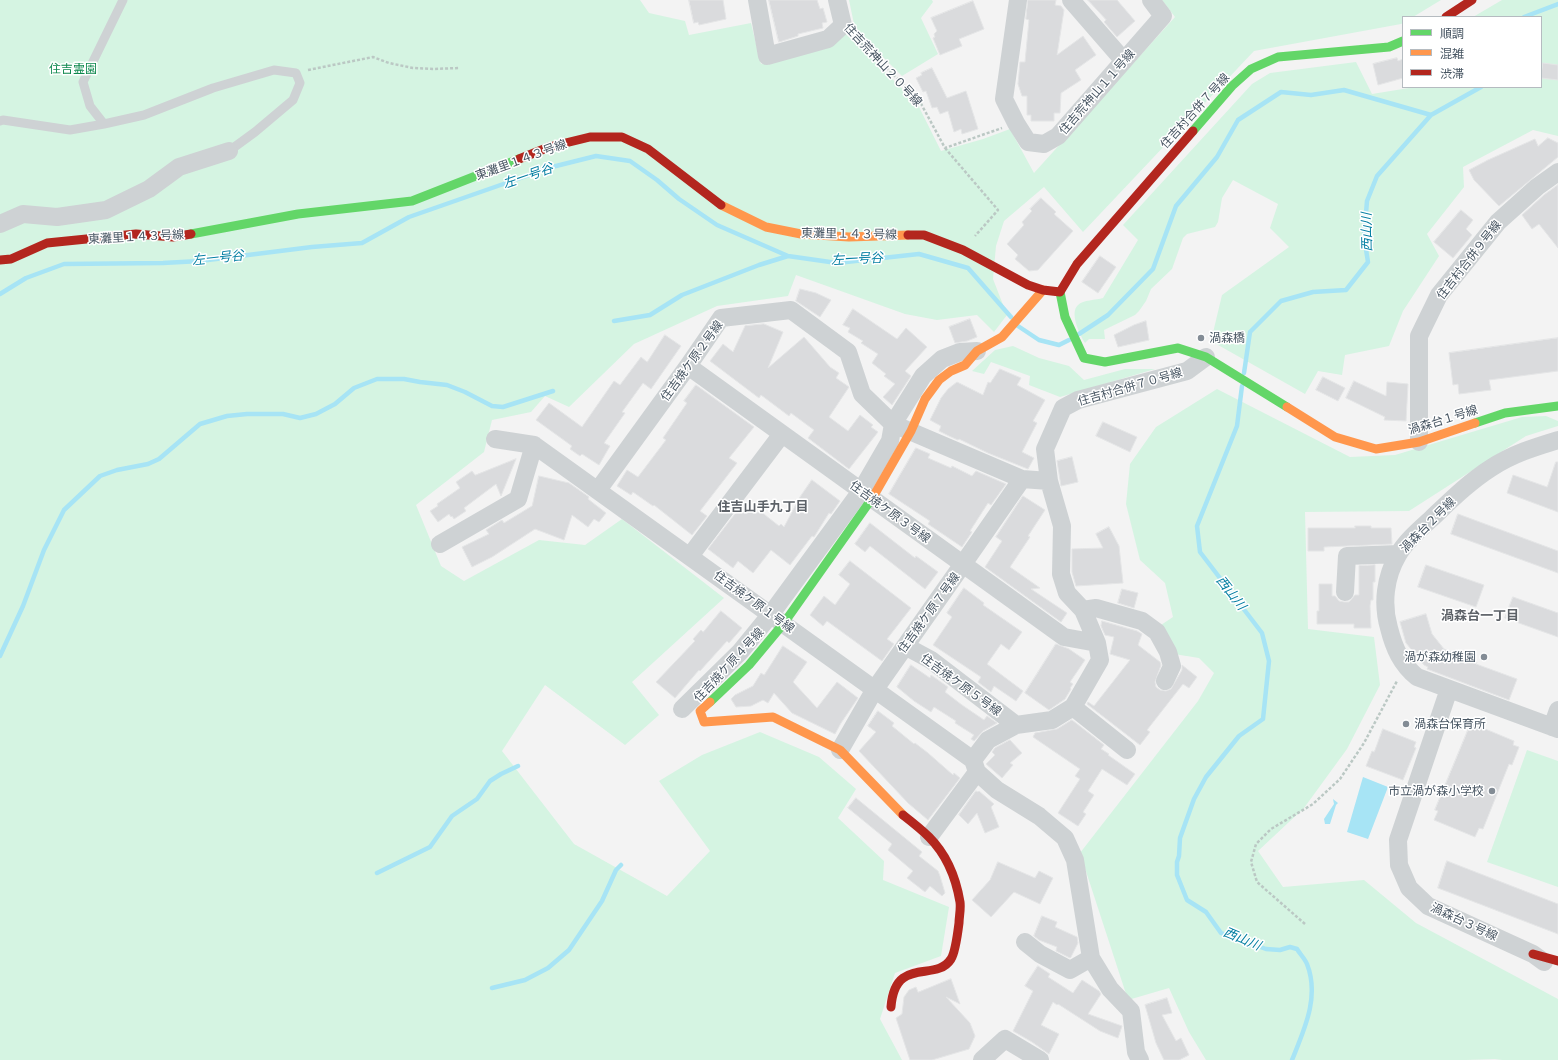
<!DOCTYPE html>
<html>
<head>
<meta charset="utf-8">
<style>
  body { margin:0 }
  #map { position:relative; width:1558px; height:1060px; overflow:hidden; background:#f3f3f3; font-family:"Golos Text","Noto Sans JP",sans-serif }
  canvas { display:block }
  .legend { position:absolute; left:1402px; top:16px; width:140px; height:72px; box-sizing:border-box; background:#fff; border:1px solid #b5bbc0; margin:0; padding:5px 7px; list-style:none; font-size:12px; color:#475562 }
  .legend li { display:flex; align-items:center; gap:8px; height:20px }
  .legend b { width:20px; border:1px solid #b5bbc0 }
</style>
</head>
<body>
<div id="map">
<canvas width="1558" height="1060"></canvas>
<ul class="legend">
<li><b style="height:5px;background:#63d668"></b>順調</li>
<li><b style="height:5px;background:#ff974d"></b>混雑</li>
<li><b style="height:5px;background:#b3261e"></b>渋滞</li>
</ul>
</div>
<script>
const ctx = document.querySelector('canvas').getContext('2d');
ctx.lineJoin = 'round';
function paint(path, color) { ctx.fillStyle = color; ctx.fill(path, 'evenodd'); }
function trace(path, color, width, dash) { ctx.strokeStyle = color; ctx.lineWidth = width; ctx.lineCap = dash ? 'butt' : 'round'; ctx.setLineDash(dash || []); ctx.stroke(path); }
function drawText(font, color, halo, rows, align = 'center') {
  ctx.font = font + ' "Golos Text","Noto Sans JP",sans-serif'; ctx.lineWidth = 3; ctx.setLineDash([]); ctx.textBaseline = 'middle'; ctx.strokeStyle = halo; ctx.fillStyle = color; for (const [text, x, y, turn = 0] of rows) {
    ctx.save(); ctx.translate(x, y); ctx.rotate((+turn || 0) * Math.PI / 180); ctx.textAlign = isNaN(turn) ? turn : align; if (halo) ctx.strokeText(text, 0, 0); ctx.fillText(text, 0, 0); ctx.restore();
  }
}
paint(new Path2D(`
  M0,0H640L649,13L685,21L689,35L751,23L761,64L832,46L846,34L917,103L941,151L983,139L1010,129L1034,173L1175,17L1162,0H1441L1413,17H1403V23L1401,24L1254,51L1083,232L1044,187L1004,221L996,246L993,279L1007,315L994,332L977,315L937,320L905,314L796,275L788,296L717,306L634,344L569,407L545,396L531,412L492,420L484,452L416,505L441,566L464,581L539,540L585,545L622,519L724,598L632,682L659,715L625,745L545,685L502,751L574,844L667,896L710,851L659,781L702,755L760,732L819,757L856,789L838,818L884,861L883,880L949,907L941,956L895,973L880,1019L902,1060H0Z
  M849,0H932L933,2L921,18L938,54L902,76L853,27L854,24Z
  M1502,0H1558V136L1533,130L1463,167L1464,187L1427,234L1439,256L1403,311L1389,346L1345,355L1342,375L1318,371L1305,394L1211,341L1222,295L1289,247L1270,228L1278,204L1233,180L1222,198L1218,222L1215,227L1187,234L1183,238L1172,269L1151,289L1146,301L1139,311L1135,315L1104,330L1105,339H1089L1085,343C1080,335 1069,313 1078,305C1083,300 1096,300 1103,298L1138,240L1123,225L1252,84L1270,73L1356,62L1372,94L1415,87H1541V17H1473Z
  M1013,346L1039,358L1069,366L1084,380L1125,369H1155L1060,397L1029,385L1030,376L991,362L984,374L972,371L995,350Z
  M1217,389L1350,457L1395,455L1522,417L1546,416L1558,421V426L1526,436L1409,511L1305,512L1308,629L1374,637L1380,685L1347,749L1304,808L1258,851L1283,887L1364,880L1416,923L1558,999V1060H1502L1495,1059L1466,1060H1206L1189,1032L1169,988L1128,1000L1080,853L1198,701L1214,673L1199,658L1174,654L1158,627L1173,617L1165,583L1140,560L1126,504L1130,464L1156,427Z
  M1527,750L1558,761V887L1487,862Z`), '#d5f4e2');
paint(new Path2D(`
  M1363,777L1388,787L1368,839L1347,832Z
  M1333,799L1338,803L1336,805L1330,824H1325L1324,819L1334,804Z`), '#a7e4f5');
trace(new Path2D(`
  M1524,17L1558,4
  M0,294L26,278L64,264L163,263L200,261L312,247L362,243L409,217L552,167L596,156L630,161L657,180L679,199L717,225L788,256L837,263L919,254L968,268L1011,317
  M614,321L650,315L682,295L759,265L788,256
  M1018,326L1039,340L1059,345L1069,340
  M1079,334L1108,315L1153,269L1176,206L1217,157L1238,120L1281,92L1311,95L1344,90L1431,115
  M1244,373L1250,332L1281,301L1313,292L1346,290L1368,262L1364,237L1367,201L1377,176L1431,115L1481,87
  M1242,386L1237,426L1197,526L1200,552L1262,633L1269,661L1263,719L1239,736L1206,777L1194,799L1180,838L1179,856L1177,862V875L1187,900L1206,912L1221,933L1266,949L1280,950L1290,947L1297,949C1300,954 1305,959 1307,964C1320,997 1304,1030 1292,1060
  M0,656L23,606L44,550L64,510L100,476L117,470L148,464L159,459L200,424L227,416L247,414H283L300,418L316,414L335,404L354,388L377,379H404L420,382L447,385L465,392L492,406L503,407L553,391
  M377,873L430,847L452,816L477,799L490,781L501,774L518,766
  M492,988L525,980L548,968L569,950L602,901L616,870L621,865`), '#a7e4f5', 4.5);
const building = new Path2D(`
  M689,0H723L726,19L699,25L698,22L694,23Z
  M769,0H817L820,9L823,8L827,22L822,23L823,28L798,34V36L779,42Z
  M1028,0H1056L1055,5L1061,6L1064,10L1057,55L1083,36L1096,55L1075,70L1081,80L1061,93L1060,113H1054V121H1031V115H1027V96H1022L1018,84L1020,62H1025L1029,20L1026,19Z
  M1088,0H1117L1135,21L1117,37L1104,22L1106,20Z
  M973,1L984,29L959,39L962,46L940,55L933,38L935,37L934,34L937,31L931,18Z
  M1397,58L1398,61L1403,59V78L1378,85L1373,64Z
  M1543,63L1558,65V80L1541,78Z
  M932,68L947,98L966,91L978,129L962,134L961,129L954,132L948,111L940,114L937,107L932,108L926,91L923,92L916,78L922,75L921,73Z
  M1548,138L1558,143V157L1499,206L1474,180L1469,170L1488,160L1535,139L1538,146Z
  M1558,185V248L1539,224L1532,229L1522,215L1544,195Z
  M1041,198L1056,212L1054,214L1073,231L1038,270L1029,271L1015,259L1018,255L1007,244L1024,225L1022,222L1032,211L1030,209Z
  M1461,210L1473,220L1466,229L1472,235L1453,258L1434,242Z
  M1100,256L1116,267L1098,293L1082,282Z
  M800,289L816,293L831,300L820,317L796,301Z
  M853,309L897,339L906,328L927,347L905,371L911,376L892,405L883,397L895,384L884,376L886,374L872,363L878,354L861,343L863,341L848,332L850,328L843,325Z
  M970,319L977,337L967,341L955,343L949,327Z
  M1146,321L1149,340L1118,347L1114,335L1134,325Z
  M764,324L783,332L768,368L804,337L830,367L839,373L836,378L849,387L829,417L848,431L860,415L873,425L871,427L878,432L849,469L808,438L814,430L791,413L789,416L761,395L759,398L710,361L723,344L733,352L745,326Z
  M665,335L681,346L651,389L643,383L622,412L625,413L604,443L610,446L599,465L582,454L580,456L570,449L572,446L536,420L549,403L582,427L614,381L620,385L641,357L647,362Z
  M1558,338V371L1489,380L1491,390L1459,394L1458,384L1453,385L1449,353Z
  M1000,369L1021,378L1017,385L1045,400L1033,421L1037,423L1022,452L1034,458L1028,469L988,453L959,439L958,440L949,436L939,431L941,426L930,420L941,398L948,389L957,382L983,395L988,382L990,383Z
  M1323,377L1345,388L1338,401L1316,390Z
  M1354,381L1386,396L1387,382L1408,384L1406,421L1384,420L1385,417L1346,398Z
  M696,385L754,427L729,458L737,463L700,511L707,516L692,535L654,505L653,506L633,492L631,495L617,486L627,470L638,477L666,440L663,438L687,403L684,401Z
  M1103,422L1137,437L1130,452L1096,436Z
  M916,448L930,454L928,458L951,468L952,466L972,476L976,471L1006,484L991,505L988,503L970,531L972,532L962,547L928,524L930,521L889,494Z
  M1072,457L1078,482L1061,486L1057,461Z
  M516,459L501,496L496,484L464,508L466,511L454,519L452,516L451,517L449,514L438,522L430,511L438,506L437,504L460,488L456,482L472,471L475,475Z
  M1556,462H1558V512L1507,493L1513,475L1547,487Z
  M539,476L569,483L589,497L588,499L606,513L599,522L594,519L588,527L572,515L564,540L535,529L492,557L472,567L462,547L489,534L486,530L502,520L504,523L532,506Z
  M812,480L840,501L831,514L829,513L814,537L812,536L790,565L771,550L753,573L738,561L733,568L708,549L744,502L758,513L760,511L779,526L781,524L784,527L800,497Z
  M1023,496L1045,510L1028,536L1030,537L1010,567L1040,588L1031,589L1067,613L1061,622L985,567L1002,541L996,537Z
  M1458,514L1558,551V573L1451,534Z
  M870,523L915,558L916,556L938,572L925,589L870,546L865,552L855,544Z
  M1355,526H1371V528H1391L1392,544L1324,547V551H1308V528H1355Z
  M1109,527L1119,546L1123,583L1076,586L1072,572V549L1103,548L1096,534Z
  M850,561L911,608L887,639L894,644L882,661L827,621L823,626L810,615L824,596L835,605L850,584L839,575Z
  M1375,565V582H1373V600H1371L1370,606L1371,628H1354V624H1317V611H1319V584H1332V596H1335L1339,601L1344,602H1349L1355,595H1359V566Z
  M1426,565L1484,585L1476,607L1418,587Z
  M964,588L984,603L983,605L1022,632L1009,650L1001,644L987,664L1023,691L1016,701L994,686L991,692L978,682L981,677L933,645L952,617L947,613Z
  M1122,589L1138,593L1134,608L1118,603Z
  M1513,597L1558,613V637L1505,618Z
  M721,611L742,628L729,643L727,641L700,671L699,670L675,698L656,682L695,641L693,639L701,630L703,632Z
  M1426,614L1432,634L1444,649L1477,662L1476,664L1517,679L1509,700L1427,669L1428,667L1424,665L1406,643L1400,622Z
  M1102,621L1137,631L1142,634L1138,645L1160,662L1161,665L1155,682L1156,687L1160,690L1166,691L1171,689L1182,670V665L1197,677L1189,688L1183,684L1147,730L1150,732L1140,745L1087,704L1088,702L1094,706L1130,660L1110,654L1114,637L1105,635L1101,626Z
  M1056,644L1069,649L1085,660L1070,682L1073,684L1070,688L1071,689L1065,699L1049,710L1025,693Z
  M783,646L807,662L793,682L817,708L837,682L858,698L841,723L835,734L792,713L774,693L768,703L763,700L751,706L736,707L731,699L735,695L753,686L761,673L764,675Z
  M911,665L930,678L931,675L948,687L945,692L962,705L984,720L987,716L997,723L983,731L974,741L971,739L974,735L955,723L956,721L934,707L931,712L914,701L897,687Z
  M878,711L894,723L892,726L914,744L915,743L928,753L953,775L954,773L960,778L928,820L908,803L859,751L876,732L868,726Z
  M1072,720L1104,745L1101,749L1109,754L1108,755L1135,774L1127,785L1102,769L1088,791L1094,795L1083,812L1086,814L1078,826L1058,813L1080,779L1075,776L1080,769L1033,737L1035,733L1057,729Z
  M1471,723L1514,741L1513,745L1519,747L1512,765L1509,764L1483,829L1479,828L1475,837L1434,820L1438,811L1435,810Z
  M1383,729L1416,742L1414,747L1416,748L1403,780L1366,766L1372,751L1374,752Z
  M1010,740L1022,753L1010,763L1013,765L1002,778L986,764L995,755L992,752L995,748Z
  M976,791L978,792L979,791L994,804L991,807L999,827L985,833L977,813L968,824L959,815Z
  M856,798L922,852L919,856L938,871L940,876L945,893L942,896L930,886L925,892L907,878L913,871L888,850L892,844L848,808Z
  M1447,861L1558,904V934L1438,888Z
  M998,862L1035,878L1039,871L1053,878L1040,904L1014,892L991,917L972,900L990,880Z
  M1042,916L1057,922L1055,927L1077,937L1078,943L1071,957L1070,958L1056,951L1057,947L1039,940L1034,936Z
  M1038,966L1050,974L1048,977L1073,993L1082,980L1099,991L1101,994L1088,1014L1122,1026L1118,1038L1100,1031L1058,1004L1057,1005L1053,1002L1041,1025L1059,1034L1049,1054L1032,1042L1013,1031L1033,991L1025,986Z
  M951,979L960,1004L946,997L970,1023L975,1036L969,1049L932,1060H910L896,1018L902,1014L904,997L909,990L916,987L918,992Z
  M1167,998L1172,1013L1162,1015L1176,1041L1181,1038L1189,1055L1179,1060H1164L1156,1043L1145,1005Z`);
paint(building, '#dadbdd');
trace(building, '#e4e5e6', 1);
trace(new Path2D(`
  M854,36L919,100L945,148L1002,128
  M308,70L373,57L389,63L413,68L433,69L459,68
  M945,148L998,210L975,236
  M1305,924L1257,882L1251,862L1256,844L1271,829L1313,804L1340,779L1364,743L1397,681`), '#bbc8c4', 2.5, [3, 2]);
trace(new Path2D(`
  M123,0L83,82L90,106L104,124L144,115L213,88L274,70L296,73L300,83L293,100L255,132L229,151
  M0,121L3,120L70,130L104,124`), '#ced2d4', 9);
trace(new Path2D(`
  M757,0L767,56L828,39L843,25L837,0
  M1018,0L1004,99L1016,123L1028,142L1044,144L1058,136L1163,16L1151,0
  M1071,0L1124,61
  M0,224L23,214L57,217L106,210L149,189L179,167L229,151
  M688,366L1064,637L1097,643
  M495,439L534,445L973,760
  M1558,440C1535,447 1512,454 1491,468C1469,482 1450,501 1431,519C1420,529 1405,542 1398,555C1385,577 1382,604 1389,628C1394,648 1401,664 1417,677L1558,729
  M1419,442V336L1439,295L1498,222L1537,187L1558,172
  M598,490L688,366L721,318L791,310L848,352L862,394L893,424L1022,479L1049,481
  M440,544L518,499L534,445
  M690,556L782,434
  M1345,592L1347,556L1398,554
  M1083,610L1096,608L1142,621L1157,632L1168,652L1172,666L1165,681
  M905,646L931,660L1016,725
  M1449,689L1398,840L1399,865L1409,888L1428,906L1533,954L1544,962
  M1073,707L1127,750
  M682,709L740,652L771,614L861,491L890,441L893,424L923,376L942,359L960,352L977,351
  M1552,727L1558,710
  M840,750L875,689L963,564L1022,479
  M929,837L977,772
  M1025,942L1040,954L1070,970L1091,958
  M982,1060L1005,1039L1040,1060
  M1140,1060L1136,1052L1131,1011L1110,989L1091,958L1075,860L1065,838L1039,816L997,790L977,772L973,760L988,740L1016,725L1052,720L1073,707L1100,660L1097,643L1083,610L1067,593L1061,574L1062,526L1049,481L1045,449L1063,408L1078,400L1187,371L1206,357`), '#ced2d4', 18);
trace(new Path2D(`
  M1193,131L1232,86L1251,69L1278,57L1389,47L1403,41
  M191,234L298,214L412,201L519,159
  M1060,292L1065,317L1084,358L1105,362L1178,348L1206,357L1287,407
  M1475,423L1505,413L1558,406
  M710,702L749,665L784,623L873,497`), '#63d668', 9);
trace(new Path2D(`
  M721,205L766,227L801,234L849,237L908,235
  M1287,407L1335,437L1376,449L1419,442L1475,423
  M873,497L911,431L925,399L939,380L951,371L965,365L977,351L1002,337L1043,290
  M710,702L700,711L704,722L773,717L840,750L903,815`), '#ff974d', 9);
trace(new Path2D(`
  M1446,17L1472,0
  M519,159L549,147L590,137H622L648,149L721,205
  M908,235H924L963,250L1028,285L1043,290L1060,292
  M0,260L11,259L47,243L136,234L173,237L191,234
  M1060,292L1077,264L1193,131
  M1533,954L1558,961
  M891,1007C895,955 936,983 951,959C955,953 958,931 959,923C959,917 961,909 960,902C956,878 946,854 929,837C921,829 912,822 903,815`), '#b3261e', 9);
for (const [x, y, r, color] of [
  [1201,338,4,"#838c95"],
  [1484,657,4,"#838c95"],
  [1406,724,4,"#838c95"],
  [1492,791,4,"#838c95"]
]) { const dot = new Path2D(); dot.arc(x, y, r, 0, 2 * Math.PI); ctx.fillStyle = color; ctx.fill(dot); trace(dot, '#fff', 1.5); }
drawText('12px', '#475562', '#fff', [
  ["住吉荒神山２０号線",883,65,47],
  ["住吉荒神山１１号線",1097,92,-49],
  ["住吉村合併７号線",1195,111,-48],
  ["東灘里１４３号線",521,160,-20],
  ["東灘里１４３号線",849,234,1],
  ["東灘里１４３号線",136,237,-3],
  ["住吉村合併９号線",1469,260,-52],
  ["住吉焼ケ原２号線",692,361,-54],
  ["住吉村合併７０号線",1130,387,-16],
  ["渦森台１号線",1443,420,-17],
  ["住吉焼ケ原３号線",890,512,36],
  ["渦森台２号線",1428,525,-45],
  ["住吉焼ケ原１号線",754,602,36],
  ["住吉焼ケ原７号線",929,613,-54],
  ["住吉焼ケ原４号線",729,665,-47],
  ["住吉焼ケ原５号線",961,685,36],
  ["渦森台３号線",1464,922,25]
]);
drawText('12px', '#0d884d', '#fff', [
  ["住吉霊園",73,69]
]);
drawText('12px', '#475562', '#fff', [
  ["渦森橋",1209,338],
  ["渦が森幼稚園",1476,657,"right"],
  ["渦森台保育所",1414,724],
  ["市立渦が森小学校",1484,791,"right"]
], 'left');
drawText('italic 13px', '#037ea2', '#fff', [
  ["左一号谷",528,176,-19],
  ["西山川",1367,232,-91],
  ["左一号谷",218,258,-6],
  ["左一号谷",857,259,-3],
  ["西山川",1231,593,52],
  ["西山川",1242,939,23]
]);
drawText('bold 13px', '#5d6268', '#fff', [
  ["住吉山手九丁目",763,507],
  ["渦森台一丁目",1480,616]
]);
</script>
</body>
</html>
